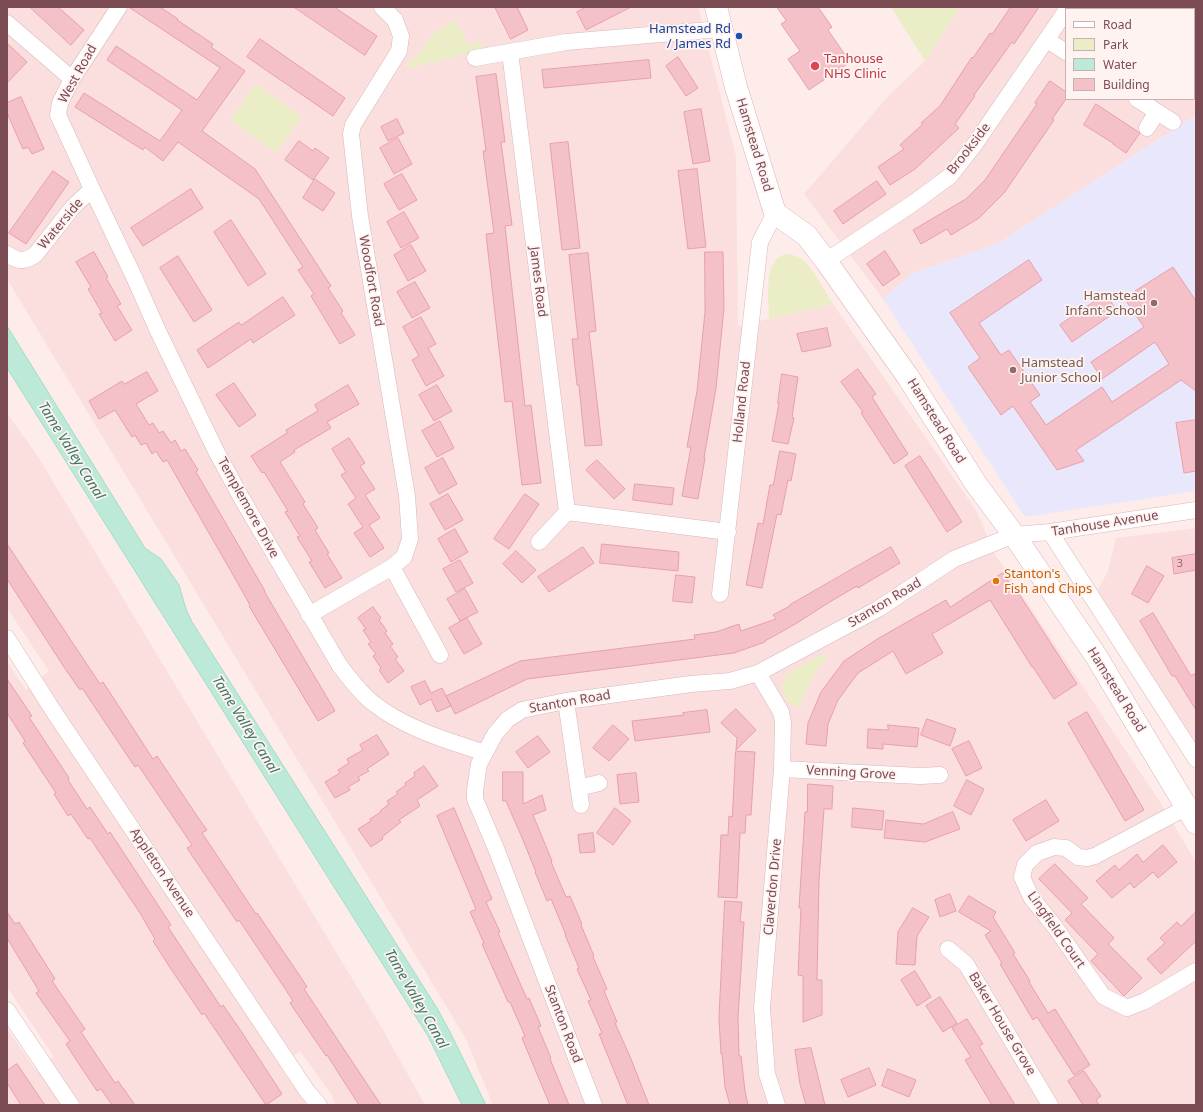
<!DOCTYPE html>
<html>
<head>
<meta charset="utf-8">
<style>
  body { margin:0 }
  #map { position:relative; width:1203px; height:1112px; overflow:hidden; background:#feeceb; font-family:"Noto Sans",sans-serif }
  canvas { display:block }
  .frame { position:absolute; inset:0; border:8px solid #7b4b54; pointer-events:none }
  .legend { position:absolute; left:1065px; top:8px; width:130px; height:92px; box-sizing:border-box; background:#fff3f2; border:1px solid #cab0b3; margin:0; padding:5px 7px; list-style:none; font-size:12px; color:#7b4b54 }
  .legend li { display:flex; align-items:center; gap:8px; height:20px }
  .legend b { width:20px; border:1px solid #cab0b3 }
</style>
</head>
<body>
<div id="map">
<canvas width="1203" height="1112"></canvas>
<div class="frame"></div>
<ul class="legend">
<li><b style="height:5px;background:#fff"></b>Road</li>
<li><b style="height:11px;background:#ebedc7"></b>Park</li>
<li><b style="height:11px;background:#bde9d8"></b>Water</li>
<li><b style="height:11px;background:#f5c1c8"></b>Building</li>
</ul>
</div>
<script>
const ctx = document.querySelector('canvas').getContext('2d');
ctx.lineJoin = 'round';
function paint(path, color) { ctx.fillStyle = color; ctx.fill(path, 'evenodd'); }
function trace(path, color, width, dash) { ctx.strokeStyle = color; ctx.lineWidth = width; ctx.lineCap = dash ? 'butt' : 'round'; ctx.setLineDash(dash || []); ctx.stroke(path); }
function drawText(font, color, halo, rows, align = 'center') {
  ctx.font = font + ' "Noto Sans",sans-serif'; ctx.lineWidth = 3.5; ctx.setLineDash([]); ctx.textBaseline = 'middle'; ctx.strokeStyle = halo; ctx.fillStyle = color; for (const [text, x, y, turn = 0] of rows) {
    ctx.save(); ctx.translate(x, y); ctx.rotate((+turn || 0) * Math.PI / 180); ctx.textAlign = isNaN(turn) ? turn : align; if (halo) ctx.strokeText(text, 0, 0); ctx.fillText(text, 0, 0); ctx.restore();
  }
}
paint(new Path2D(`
  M7,7H698L736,156L738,326L833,304L976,510L996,556L1160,802L1196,862V1105H493L466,1039L7,279Z
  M960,7H1196V115L997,244L913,273L883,299L804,194L889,95L925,61ZM1066,9H1194V99H1066Z
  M7,413L37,455L383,1030L425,1105H336L331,1094L300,1051L280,1067L307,1105H7V1029L35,1069L54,1057L7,987V661L26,690L49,671L7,608Z
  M1196,528V747L1097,592L1108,571L1116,538Z`), '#fbdfde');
paint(new Path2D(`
  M1196,115V491L1025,517L883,299L913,273L997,244Z`), '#e9e7fb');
paint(new Path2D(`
  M891,7H960L925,61Z
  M455,19L468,45L480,41L484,50L405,69L411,57L415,58L435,33Z
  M256,84L302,117L276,153L230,120Z
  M787,254C792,255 798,256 802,259C813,267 825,292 833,304L769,319C769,300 762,258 787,254Z
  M825,654L827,656C818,671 802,689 802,707C784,708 777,688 787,674L821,655Z`), '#ebedc7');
const water = new Path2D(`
  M7,326L145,548L161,559L179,585L186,609L192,622L437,1008L450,1032L486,1105H462L428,1036L7,368Z`);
paint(water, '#bde9d8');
trace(water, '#a3dcc6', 1);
const building = new Path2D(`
  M30,7H58L84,30L71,45Z
  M129,7H160L178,19L177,20L213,44L211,47L245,71L202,131L255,169L331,286L328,288L343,311L341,313L355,335L340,344L311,296L314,294L298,270L303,267L259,199L178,142L163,161L145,147L143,150L75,107L84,93L160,141L182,110L107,60L116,46L197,100L220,68Z
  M294,7H334L377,36L365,55Z
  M495,7H517L528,30L511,39Z
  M587,7H631L586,30L577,12Z
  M777,7H818L832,27L828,30L850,62L809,90L788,59L800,51L781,24L786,21Z
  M1011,7H1039L1014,44L1012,42L974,95L975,96L955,124L959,128L915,169L890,185L878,167L904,149L900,145L923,124L921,123L940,106L972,57L973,58L990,33L992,34Z
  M260,39L345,98L333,116L247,57Z
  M7,43L27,62L7,83Z
  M678,57L698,88L686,96L666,66Z
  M649,60L651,78L544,88L542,70Z
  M496,74L505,142H501L512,225L505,226L525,406L531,405L541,483L522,485L512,401L505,402L486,234L494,233L483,151H486L476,77Z
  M1050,81L1066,92V99L1052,119L1054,120L1004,193L979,218L951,235L947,229L921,244L913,230L966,199L985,180L1037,104L1035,103Z
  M21,97L44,149L32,154L28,147L23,149L7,113V103Z
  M1096,104L1140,133L1126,153L1113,144V143L1084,125Z
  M701,109L710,161L693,164L684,112Z
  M397,119L404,133L388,141L381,127Z
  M398,138L412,164L394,174L380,148Z
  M299,141L313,151L315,148L329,158L313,180L285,160Z
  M568,142L580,248L562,250L550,144Z
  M697,169L706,247L688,249L678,171Z
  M53,171L69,182L26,244L9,233Z
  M402,174L417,200L399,210L384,184Z
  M315,179L335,193L323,211L303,198Z
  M877,181L886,194L843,224L834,211Z
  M191,189L203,208L143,246L131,228Z
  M404,212L419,238L401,248L387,222Z
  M231,220L266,274L248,286L214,232Z
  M411,245L426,271L408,281L394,255Z
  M885,251L900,274L883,286L867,264Z
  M94,252L108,277L106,278L121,304L117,306L132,330L115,341L99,314L102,313L88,289L91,287L76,262Z
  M705,252H723L724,308L716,388L704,458H705L698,499L682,496L691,447H687L697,391L705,312Z
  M588,253L596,331L589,332L602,445L585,446L579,385H577L572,339H578L569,255Z
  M178,256L212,310L194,322L160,268Z
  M1029,260L1042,280L979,323L1001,355L1009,350L1040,395L1030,402L1046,425L1102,387L1112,402L1169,364L1155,342L1102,379L1091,362L1144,327L1124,298L1173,267L1196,301V391L1181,380L1076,450L1084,461L1057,470L1013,406L1001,415L968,367L980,358L950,313Z
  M415,282L430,308L412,318L397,292Z
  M1106,294L1117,311L1072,342L1060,325Z
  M283,297L295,315L253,343L251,339L208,368L197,350L239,322L241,325Z
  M421,317L436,344L428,348L444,376L426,386L412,360L419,356L403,327Z
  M827,328L831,346L802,352L797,334Z
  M858,369L876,394L872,397L908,454L894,464L861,413L863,412L841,382Z
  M147,372L158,391L136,404L149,425L153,423L159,433L163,431L171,443L175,440L181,451L185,449L198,470L196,472L265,591H264L335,711L318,721L249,606L250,605L232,573L167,460L163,462L156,451L152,454L146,443L141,445L135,435L132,437L115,410L99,419L89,401L122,381L124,384Z
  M782,374L798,377L792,417L794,418L788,444L772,441L779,403H778Z
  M234,383L256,415L239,427L216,395Z
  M348,385L359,404L327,422L331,428L294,450L295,452L280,462L305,502L303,504L318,528L315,530L329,553L327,554L342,578L325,588L309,562L312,561L297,537L300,536L285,512L288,511L264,472L262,473L251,456L287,433L286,430L318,411L315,405Z
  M437,385L452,411L434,421L419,395Z
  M1196,420V471L1184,473L1176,423Z
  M440,421L454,448L437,457L422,431Z
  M349,438L365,463L360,466L375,489L365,495L380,518L369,525L384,548L370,557L354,533L363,527L348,504L356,498L341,475L346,472L332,449Z
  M780,451L796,454L791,481L788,480L781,515L777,514L762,588L746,585L758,523L763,524L770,485H773Z
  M920,456L962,522L947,532L905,466Z
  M443,458L457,484L439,494L425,468Z
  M597,460L625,489L614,499L586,470Z
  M635,484L674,488L672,505L633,500Z
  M448,494L463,520L445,530L430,504Z
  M525,494L539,504L509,549L494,539Z
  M455,529L468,552L451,562L438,539Z
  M7,544L100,684L103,682L153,759L157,756L199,819L207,830L202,833L256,914L257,913L300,976L307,987L304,989L381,1105H359L327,1055L326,1056L290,1003L293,1001L284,987L239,920L237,922L187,848L192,845L182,830L138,765L135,767L82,688L80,690L64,667L7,579Z
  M602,544L679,552L678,571L600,563Z
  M583,547L594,563L549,592L538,577Z
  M891,547L900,563L858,588L857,586L828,603L797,623L765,641V642L734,653L527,679L455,714L446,696L520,661L695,639L694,635L716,632L739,624L741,631L776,619L773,615L790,606V605Z
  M516,551L536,570L522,583L503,564Z
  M1196,554V570L1174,574L1172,558Z
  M460,560L473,583L456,592L443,569Z
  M1147,566L1164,576L1148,603L1132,594Z
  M1003,573L1017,595L1019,594L1077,684L1054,699L1033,667H1032L990,600L932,634L943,653L906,674L893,651L858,673L838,700L828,724L826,746L806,744L808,723L821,692L844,661L879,638L946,600L950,607Z
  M676,575L695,577L692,603L673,601Z
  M465,589L478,612L460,621L447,599Z
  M373,607L381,618L379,620L387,631L385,633L393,644L390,646L398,657L395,659L404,671L388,683L379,670L381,668L373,656L376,654L368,644L371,642L363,630L366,629L358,618Z
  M1153,613L1191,676L1196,673V710L1175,676H1172L1140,621Z
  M467,618L482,644L464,654L449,628Z
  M7,679L32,716L29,717L69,778L68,780L87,809L90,807L108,834L110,832L152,896L171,925L168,927L191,962L221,1007L223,1005L241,1031L282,1094L266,1105L204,1013L202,1015L169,966L153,941L155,939L140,913L90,838L88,839L71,814L68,816L54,794L56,793L23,743L25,741L7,713Z
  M425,681L431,693L442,688L451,706L437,712L431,699L420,705L411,687Z
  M736,709L756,730L736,750L737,738L721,723Z
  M707,710L710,732L635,741L632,721L684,715L683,713Z
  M1087,712L1144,810L1125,821L1068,723Z
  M927,719L956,729L950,746L921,735Z
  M613,725L629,739L609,761L593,748Z
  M888,725L919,728L917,747L883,744V749L867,748L868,729L888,730Z
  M377,735L389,754L367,769L369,771L358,777L360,780L348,787L350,790L335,798L325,782L340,773L338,770L349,763L347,759L363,750L360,745Z
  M538,736L550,752L528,768L516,752Z
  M969,741L982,768L966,776L952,749Z
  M736,751L755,752L751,815H746L745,833H740L737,898L718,897L721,835H728L729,816L732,817Z
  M424,766L438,786L417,800L420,806L399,820L401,822L382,837L383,839L371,847L358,829L371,821L370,819L381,812L380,811L389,804L387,801L398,794L396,792L406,785L405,783L415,776L414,773Z
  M503,772H523V804L542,795L546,810L533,815L552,861L551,862L566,897L570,896L582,924L581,925L594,956L593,957L607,989L604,991L617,1022L615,1023L631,1059L649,1105H628L599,1034L602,1033L588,1001L591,1000L577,969L579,968L565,935H566L551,899L547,901L535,872H536L523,840L506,801H503Z
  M636,773L639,802L620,804L617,775Z
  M967,780L984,789L971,815L954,806Z
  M808,784L833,786L832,809H824L819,880L817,980H822V1015L803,1022V976L798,975L801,908H799L805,812H807Z
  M1046,800L1059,821L1026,841L1013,820Z
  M454,808L492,899L486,902L500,932L498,933L527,999L529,998L541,1026L538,1027L551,1058L550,1059L569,1105H550L522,1038L525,1036L510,1002H508L482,944L484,943L470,912L476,909L437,816Z
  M615,808L631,821L613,845L597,833Z
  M853,808L884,811L882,830L852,827Z
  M953,812L960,829L925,842L884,838L886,820L923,824Z
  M593,833L595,852L580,853L578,835Z
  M1163,845L1177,862L1158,878L1153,872L1134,888L1130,883L1112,898L1096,881L1115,865L1119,870L1137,854L1143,862Z
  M1055,864L1088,898L1081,904L1114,938L1108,944L1142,978L1124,996L1091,961L1098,954L1065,920L1072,913L1039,879Z
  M950,894L956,911L940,917L935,900Z
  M969,896L996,912L993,917L1015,953L1013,954L1030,981L1029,982L1048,1013L1055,1009L1090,1065L1074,1075L1037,1017L1033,1020L1000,964L1002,963L985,935L991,931L959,912Z
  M725,901L742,902L740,922H744L738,1017L739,1056H741L745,1091L748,1105H730L725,1087L722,1054H721L719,1018Z
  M913,908L929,917L917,936L915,965L896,964L898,932Z
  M7,912L15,924L19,922L55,979L52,981L85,1029L81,1032L115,1083L118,1081L135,1105H112L101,1089L97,1091L81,1067L66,1044L70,1041L36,993L39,991L7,938Z
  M1196,912V941L1161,974L1147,959L1165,943L1160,938L1177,922L1181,926Z
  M915,971L931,997L917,1006L901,980Z
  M940,997L957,1023L943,1032L926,1006Z
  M967,1019L983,1044L979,1046L1015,1105H992L965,1060L971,1057L952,1028Z
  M811,1048L825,1105H806L800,1084L795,1050Z
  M17,1064L34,1089L45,1105H21L7,1083V1071Z
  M869,1068L876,1085L848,1097L841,1080Z
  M888,1069L916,1080L909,1097L882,1086Z
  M1084,1071L1101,1096L1096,1100L1099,1105H1083L1068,1081Z`);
paint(building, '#f5c1c8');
trace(building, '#e8a0ab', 1);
const street = new Path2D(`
  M119,7L72,79L60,103L58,115L92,189L134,277L158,331L216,451L242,499L340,666C350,679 360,693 373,703C406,729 446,740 485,753
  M7,23L72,79
  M1047,40L1066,52
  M510,52L567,512L728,532
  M475,58L566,42L721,29
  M1137,99L1173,122
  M1147,128L1157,112
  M7,254C19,262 23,262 35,255L73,207L92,189
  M826,261L912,204L950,176L975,144L1066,11
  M1050,532L1196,759
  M539,542L567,512
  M392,567L440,655
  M720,594L760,242L775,213
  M309,615L392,567L404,557L410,539L407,496L360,216L351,134L353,125L399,51L401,36L395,20L382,7
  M7,638L54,712L307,1091L319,1105
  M758,673L781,712L783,722L782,769L762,1008L767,1074L777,1105
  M566,701L581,805
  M782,769L920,776L940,775
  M579,788L599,783
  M1187,807L1095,856L1087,858L1078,857L1066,848L1054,847L1037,853L1025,865L1022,877L1031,897L1055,927L1103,996L1127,1008L1145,1001L1196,971
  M948,949L966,964L1050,1105
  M7,1010L71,1105
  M594,1105L497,851L475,799V790L479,764L495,734L508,719L522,710L566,701L691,684L730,681L758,673L878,609L954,559L1014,535L1050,532L1196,510`);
const secondary = new Path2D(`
  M716,7L736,87L775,213L807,236L826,261L908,377L976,484L1014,535L1096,656L1196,823`);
trace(street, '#d9b6ba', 17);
trace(secondary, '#dbb3b7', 23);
trace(street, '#fff', 16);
trace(secondary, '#fff', 22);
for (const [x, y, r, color] of [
  [739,36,4,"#1a4fb4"],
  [815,66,5,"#e0444e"],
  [1154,303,4,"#8d6e63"],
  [1013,370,4,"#8d6e63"],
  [996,581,4,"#e8710a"]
]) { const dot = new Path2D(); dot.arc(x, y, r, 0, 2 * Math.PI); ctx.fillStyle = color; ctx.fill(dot); trace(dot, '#fff3f2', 1.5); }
drawText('11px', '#9a6871', null, [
  ["3",1180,564]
]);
drawText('13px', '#164399', '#fff3f2', [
  ["Hamstead Rd",731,29],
  ["/ James Rd",731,44]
], 'right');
drawText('13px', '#be3a42', '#fff3f2', [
  ["Tanhouse",824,59],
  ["NHS Clinic",824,74]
], 'left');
drawText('13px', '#7b4b54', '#fff3f2', [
  ["West Road",78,74,-61],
  ["Hamstead Road",754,145,73],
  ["Brookside",969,149,-52],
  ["Waterside",61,224,-50],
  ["Woodfort Road",371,281,80],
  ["James Road",538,282,83],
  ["Holland Road",742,402,-84],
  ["Hamstead Road",936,421,58],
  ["Templemore Drive",248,508,61],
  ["Tanhouse Avenue",1105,524,-9],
  ["Stanton Road",885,603,-31],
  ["Hamstead Road",1116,690,58],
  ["Stanton Road",570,702,-10],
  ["Venning Grove",851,773,3],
  ["Appleton Avenue",162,873,56],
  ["Claverdon Drive",773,887,-85],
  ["Lingfield Court",1056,930,55],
  ["Stanton Road",563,1024,69],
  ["Baker House Grove",1002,1024,59]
]);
drawText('13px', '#785e54', '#fff3f2', [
  ["Hamstead",1146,296],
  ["Infant School",1146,311],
  ["Hamstead",1021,363,"left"],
  ["Junior School",1021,378,"left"]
], 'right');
drawText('13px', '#c56008', '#fff3f2', [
  ["Stanton's",1004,574],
  ["Fish and Chips",1004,589]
], 'left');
drawText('italic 14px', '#3a7962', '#fff3f2', [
  ["Tame Valley Canal",71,451,58],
  ["Tame Valley Canal",245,725,58],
  ["Tame Valley Canal",416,999,60]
]);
</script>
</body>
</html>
